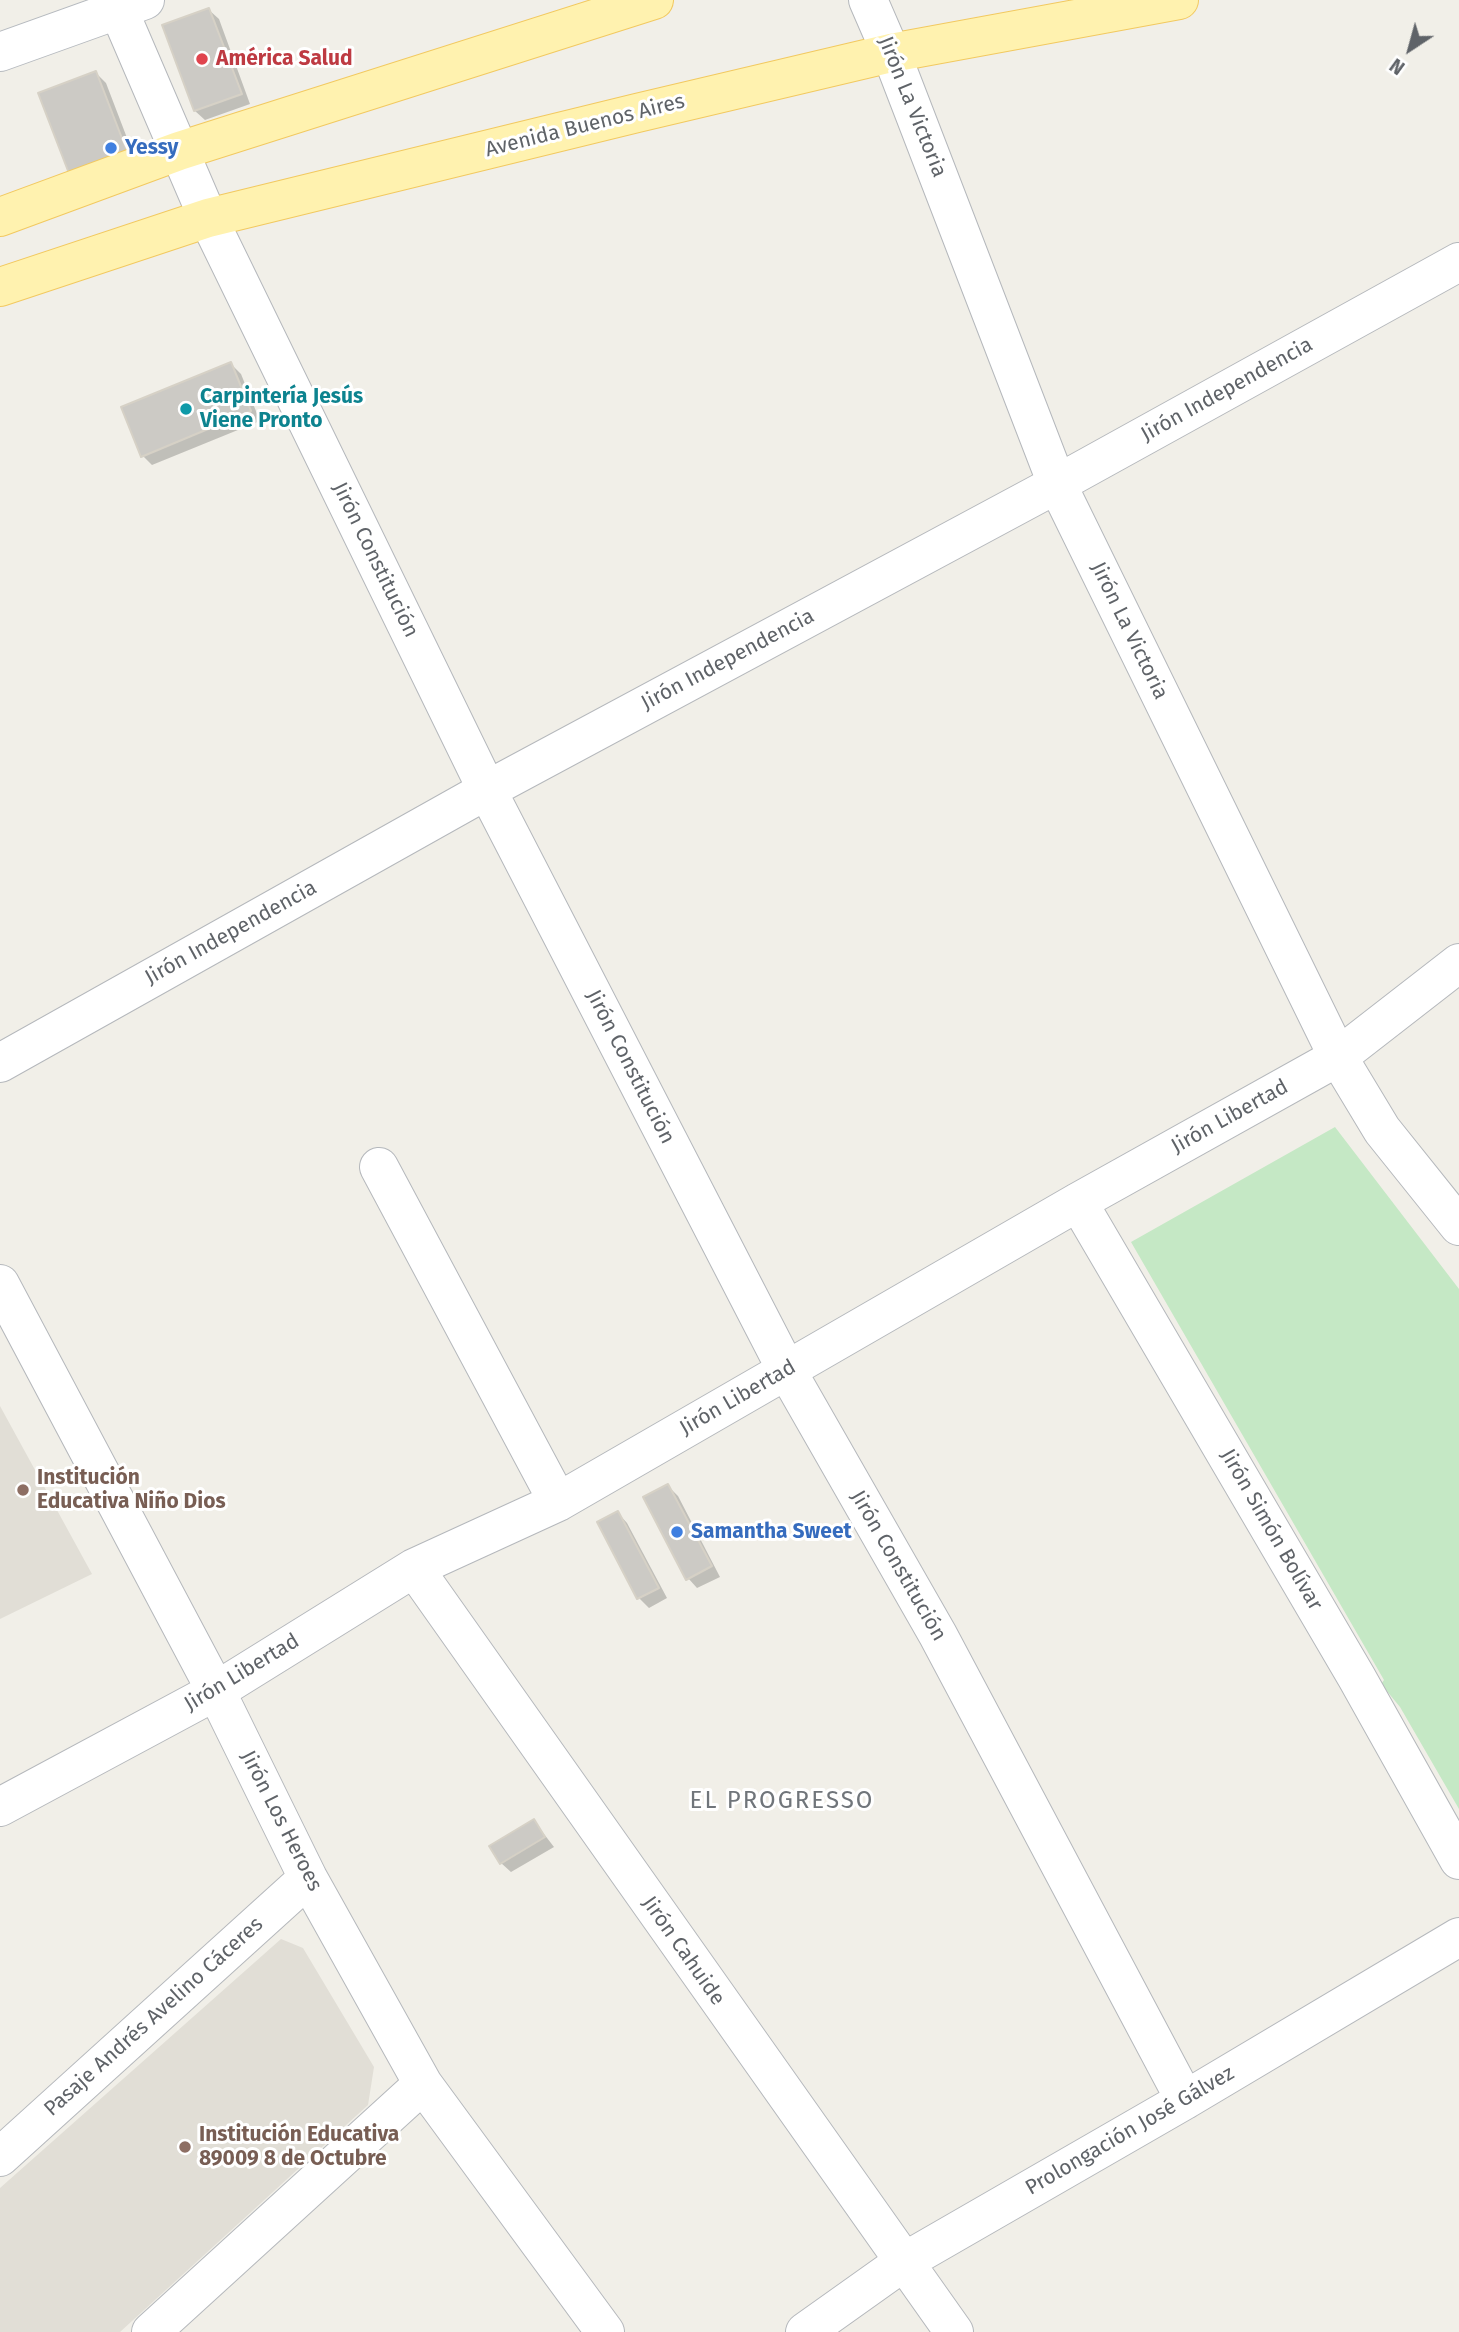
<!DOCTYPE html>
<html>
<head>
<meta charset="utf-8">
<style>
  body { margin:0 }
  #map { position:relative; width:1459px; height:2332px; overflow:hidden; background:#f1efe8; font-family:"Fira Sans",sans-serif }
  canvas { display:block }
  .north { position:absolute; left:1375px; top:14px; width:70px; height:70px; -webkit-text-stroke:5px #fff; paint-order:stroke; rotate:216deg; font-size:19px; font-weight:700; line-height:28px; text-align:center; color:#5f6368 }
  .north::after { content:''; display:block; margin:auto; width:24px; height:32px; background:#5f6368; clip-path:polygon(50% 0,100% 100%,50% 72%,0 100%) }
</style>
</head>
<body>
<div id="map">
<canvas width="1459" height="2332"></canvas>
<div class="north">N</div>
</div>
<script>
const ctx = document.querySelector('canvas').getContext('2d');
ctx.lineJoin = 'round';
function paint(path, color) { ctx.fillStyle = color; ctx.fill(path, 'evenodd'); }
function trace(path, color, width, dash) { ctx.strokeStyle = color; ctx.lineWidth = width; ctx.lineCap = dash ? 'butt' : 'round'; ctx.setLineDash(dash || []); ctx.stroke(path); }
function drawText(font, color, halo, rows, align = 'center') {
  ctx.font = font + ' "Fira Sans",sans-serif'; ctx.lineWidth = 6; ctx.setLineDash([]); ctx.textBaseline = 'middle'; ctx.strokeStyle = halo; ctx.fillStyle = color; for (const [text, x, y, turn = 0] of rows) {
    ctx.save(); ctx.translate(x, y); ctx.rotate((+turn || 0) * Math.PI / 180); ctx.textAlign = isNaN(turn) ? turn : align; if (halo) ctx.strokeText(text, 0, 0); ctx.fillText(text, 0, 0); ctx.restore();
  }
}
paint(new Path2D(`
  M0,1406L92,1574L0,1619Z
  M281,1939L303,1948L374,2067L368,2105L120,2332H0V2188Z`), '#e1ded6');
paint(new Path2D(`
  M1335,1127L1459,1289V1809L1400,1707L1381,1684L1384,1680L1131,1242Z`), '#c5e8c5');
paint(new Path2D(`
  M209,10L219,19L250,104L205,120L195,111Z
  M96,73L106,83L137,164L81,185Z
  M231,364L241,374L260,421L152,465L143,456Z
  M668,1486L678,1496L720,1577L697,1588L688,1578Z
  M618,1513L627,1523L667,1598L649,1608L639,1598Z
  M534,1821L554,1847L511,1872L501,1863Z`), '#0003');
const building = new Path2D(`
  M209,8L242,94L194,111L162,25Z
  M96,71L128,154L70,176L38,93Z
  M231,362L251,411L141,457L121,407Z
  M668,1484L712,1566L686,1580L643,1497Z
  M618,1511L659,1588L637,1599L597,1522Z
  M534,1819L545,1837L500,1864L489,1846Z`);
paint(building, '#cccac5');
trace(building, '#d6d1c6', 2);
const street = new Path2D(`
  M868,0L891,53L1057,484L1338,1057L1382,1130L1459,1226
  M119,11L208,218L487,790L787,1371L938,1635L1185,2100
  M0,1063L487,790L1057,484L1459,262
  M379,1167L558,1502
  M1078,1202L1357,1678L1459,1860
  M0,1284L216,1691L308,1878L423,2084L605,2332
  M414,1568L954,2332
  M0,1807L216,1691L414,1568L558,1502L1078,1202L1338,1057L1459,963
  M0,2157L308,1878
  M151,2332L423,2084
  M805,2332L902,2263L1185,2100L1459,1937`);
const secondary = new Path2D(`
  M0,52L145,0`);
const primary = new Path2D(`
  M0,217L179,151L654,0
  M0,287L208,218L637,113L891,53L1179,0`);
trace(street, '#b5b8bc', 40);
trace(secondary, '#b6babf', 40);
trace(primary, '#f2c960', 40);
trace(street, '#fff', 38);
trace(secondary, '#fff', 38);
trace(primary, '#fff2af', 38);
for (const [x, y, r, color] of [
  [202,59,7,"#e0444e"],
  [111,148,7,"#3f7fe0"],
  [186,409,7,"#0f9aa8"],
  [23,1490,7,"#8d6e63"],
  [677,1532,7,"#3f7fe0"],
  [185,2147,7,"#8d6e63"]
]) { const dot = new Path2D(); dot.arc(x, y, r, 0, 2 * Math.PI); ctx.fillStyle = color; ctx.fill(dot); trace(dot, '#fff', 2.5); }
drawText('bold 21px', '#be3a42', '#fff', [
  ["América Salud",216,59]
], 'left');
drawText('21px', '#5f6368', '#fff', [
  ["Jirón La Victoria",912,107,68],
  ["Avenida Buenos Aires",585,126,-14],
  ["Jirón Independencia",1227,390,-29],
  ["Jirón Constitución",375,560,64],
  ["Jirón La Victoria",1129,631,64],
  ["Jirón Independencia",728,660,-28],
  ["Jirón Independencia",231,933,-29],
  ["Jirón Constitución",630,1067,63],
  ["Jirón Libertad",1230,1117,-29],
  ["Jirón Libertad",738,1398,-30],
  ["Jirón Simón Bolívar",1271,1530,60],
  ["Jirón Constitución",898,1566,60],
  ["Jirón Libertad",242,1673,-31],
  ["Jirón Los Heroes",281,1821,63],
  ["Jirón Cahuide",683,1951,55],
  ["Pasaje Andrés Avelino Cáceres",154,2017,-42],
  ["Prolongación José Gálvez",1130,2131,-30]
]);
drawText('bold 21px', '#366cbe', '#fff', [
  ["Yessy",125,148],
  ["Samantha Sweet",691,1532]
], 'left');
drawText('bold 21px', '#0d838f', '#fff', [
  ["Carpintería Jesús",200,397],
  ["Viene Pronto",200,421]
], 'left');
drawText('bold 21px', '#785e54', '#fff', [
  ["Institución",37,1478],
  ["Educativa Niño Dios",37,1502],
  ["Institución Educativa",199,2135],
  ["89009 8 de Octubre",199,2159]
], 'left');
ctx.letterSpacing = '2px';
drawText('24px', '#70757a', '#fff', [
  ["EL PROGRESSO",782,1801]
]);
ctx.letterSpacing = '0px';
</script>
</body>
</html>
